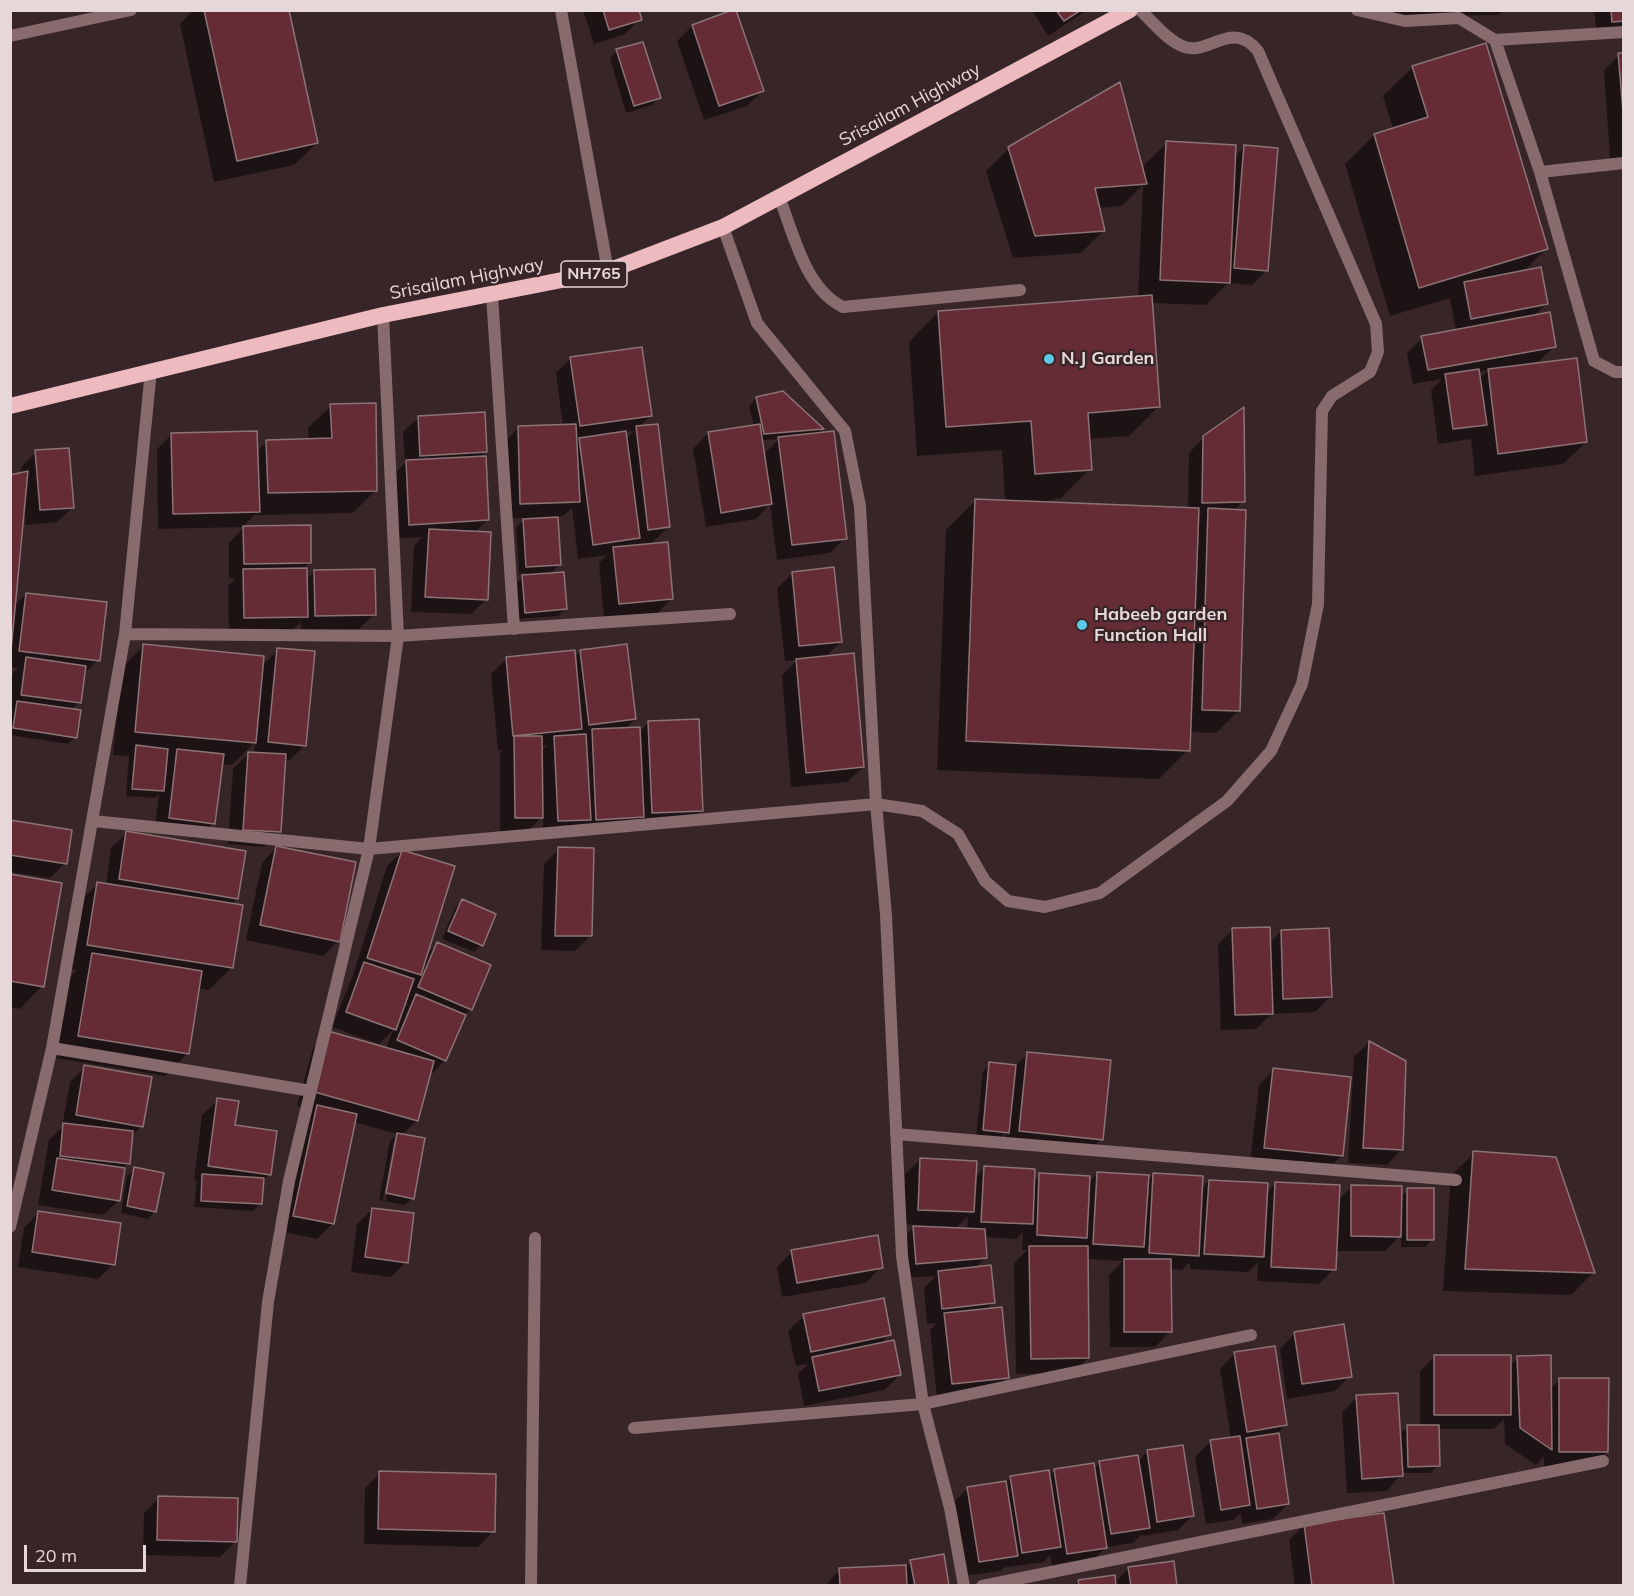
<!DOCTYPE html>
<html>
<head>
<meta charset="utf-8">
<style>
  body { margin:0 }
  #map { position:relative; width:1634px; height:1596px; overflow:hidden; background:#382527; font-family:Mulish,sans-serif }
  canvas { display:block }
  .frame { position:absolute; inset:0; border:12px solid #e6d8d9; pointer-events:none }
  .scale { position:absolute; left:24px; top:1545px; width:122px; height:27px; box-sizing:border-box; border:3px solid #e6d8d9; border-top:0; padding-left:8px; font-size:18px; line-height:21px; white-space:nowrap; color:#e6d8d9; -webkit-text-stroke:4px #382527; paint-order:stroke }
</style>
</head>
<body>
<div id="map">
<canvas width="1634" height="1596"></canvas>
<div class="frame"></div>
<div class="scale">20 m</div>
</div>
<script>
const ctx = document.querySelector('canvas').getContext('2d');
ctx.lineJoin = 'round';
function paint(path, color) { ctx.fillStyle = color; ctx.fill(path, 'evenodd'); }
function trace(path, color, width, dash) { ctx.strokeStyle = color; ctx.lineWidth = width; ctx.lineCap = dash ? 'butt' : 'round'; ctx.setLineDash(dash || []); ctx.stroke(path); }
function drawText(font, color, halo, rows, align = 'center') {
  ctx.font = font + ' Mulish,sans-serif'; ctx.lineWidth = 4.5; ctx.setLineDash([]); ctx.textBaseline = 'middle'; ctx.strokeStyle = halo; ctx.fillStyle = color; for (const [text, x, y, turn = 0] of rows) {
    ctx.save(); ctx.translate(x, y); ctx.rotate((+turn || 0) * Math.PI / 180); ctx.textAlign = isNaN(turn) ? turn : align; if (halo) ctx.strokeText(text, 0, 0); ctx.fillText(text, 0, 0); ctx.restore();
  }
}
paint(new Path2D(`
  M193,10H288L317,143L294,165L214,182L180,24Z
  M583,10H637L640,19L625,34L594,44Z
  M1032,10H1087L1048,36Z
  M1379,10H1504L1499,15L1379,16Z
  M1594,10H1624V33L1597,37Z
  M692,26L763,90L747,106L704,120L677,41Z
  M617,51L659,97L652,105L626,113L610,58Z
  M1624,54V157L1610,158L1604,70L1619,55Z
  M1413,67L1546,249L1523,272L1547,303L1533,317L1555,346L1539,361L1531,363L1532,365L1586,442L1563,464L1475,476L1471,439L1438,444L1431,390L1442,379L1413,384L1407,353L1422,338L1456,331L1450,298L1390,316L1345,164L1374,135L1393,129L1383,96ZM1488,370L1479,379L1478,372Z
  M1167,143L1234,157L1244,147L1267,270L1252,285L1228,283L1206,305L1151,303L1158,407L1129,436L1088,439L1090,469L1061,498L1036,503L1188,509L1189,453L1204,437L1243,501L1234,511L1239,710L1216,733L1189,732L1188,750L1159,779L937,770L946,530L976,500L1005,501L1002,450L917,456L909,342L938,312L1138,298L1143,185L1122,206L1098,208L1104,230L1081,253L1013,258L986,171L1009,148L1144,175V165Z
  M571,358L651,415L639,427L668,527L650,545L672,598L657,614L604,619L599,563L607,555L578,559L572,508L563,516L557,517L559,565L549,575L565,609L558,616L518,619L516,584L526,573L519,574L516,527L526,518H506L503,443L518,428L563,426L556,373ZM634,431L626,439L625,432Z
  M756,398L822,429L817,434L845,538L830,553L777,560L770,504L756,519L706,527L693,449L708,433L754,426L749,406ZM779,439L763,455L761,440Z
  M331,406L376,490L353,513L254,515L243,527L158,529L157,449L172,434L256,452L267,441L309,440L308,428Z
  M419,417L486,451L479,458L488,519L474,533L487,599L471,614L411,612L414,546L422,537L394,539L391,477L405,463L403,432Z
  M36,452L73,507L57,522L26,525L24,509L13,607L26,594L98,660L83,675L79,702L71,710L75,737L68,744L10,735V678L17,668L10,667V477L21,474V467Z
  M244,527L310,562L302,570L306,580L315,571L375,614L359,629L301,630V622L291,632L229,633L228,586L236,578L229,579V543Z
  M793,573L840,642L825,658L863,767L847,782L791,787L782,675L797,660L785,661L777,588Z
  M143,646L262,666L278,650L305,745L289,761L285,760L280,831L264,847L228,844L233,769L249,753L254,754L255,742L232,765L221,764L214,823L198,838L154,833L159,794L155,798L126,796L129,756L113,755L121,669Z
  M581,651L635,719L625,729L639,732L649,722L701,810L686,825L543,836V816L527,832H500V753L503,750H498L491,674L506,659L574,658ZM547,745L541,752V746Z
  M10,821L65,863L50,878L10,872Z
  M127,833L237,899L231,904L232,967L209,990L198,988L188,1053L165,1076L56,1058L70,977L77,970L65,968L75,906L98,884L106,885L111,848Z
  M277,847L338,941L323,956L246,940L262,863Z
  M559,849L590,936L575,951L541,950L544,864Z
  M402,851L425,956L438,943L471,1009L463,1016L445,1060L430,1076L417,1120L402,1135L412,1198L405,1205L379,1200L390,1141L397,1134L354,1122L332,1224L317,1239L279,1231L302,1122L313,1111L297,1106L313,1048L328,1033L386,1049L393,1030L379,1044L332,1027L353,975L387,866ZM404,1002L408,1004L401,1011ZM394,1140H397L386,1201L383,1200Z
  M10,876L42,986L20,1009L10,1007Z
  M462,901L481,945L474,952L442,939L455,908Z
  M1233,929L1269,944L1281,931L1330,997L1315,1012L1271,1014L1256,1029L1221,1030L1218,945Z
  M1369,1042L1402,1149L1387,1165L1348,1163L1354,1057Z
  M1028,1053L1101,1139L1086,1154L1005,1146L1006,1133L1000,1139L976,1137L983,1071L990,1064L1015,1066Z
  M85,1067L142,1126L131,1136L129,1163L123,1168L119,1200L103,1215L38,1205L49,1140L62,1127L70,1082Z
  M1274,1070L1341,1156L1326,1171L1250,1163L1259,1085Z
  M218,1100L234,1127L270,1174L262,1182L260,1204L253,1211L194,1207L197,1181L194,1180L202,1115Z
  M1474,1153L1593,1273L1571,1295L1443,1291L1451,1176Z
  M921,1159L974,1178L985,1168L1033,1182L1040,1175L1088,1183L1097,1174L1147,1181L1153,1175L1201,1189L1209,1181L1266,1193L1276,1183L1338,1201L1352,1186L1400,1197L1408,1190L1432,1239L1425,1247H1401V1235L1385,1251H1335L1334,1269L1319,1284L1257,1281L1258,1262L1248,1272L1190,1269V1262L1182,1270L1170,1269L1171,1331L1155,1347H1110L1109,1275L1123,1261L1087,1259L1088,1358L1073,1373L1016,1374L1014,1263L1027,1250H1022L1023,1232L1016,1239L984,1237L985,1258L974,1269L993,1303L986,1310L1007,1377L992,1393L937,1398L930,1330L937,1323L927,1324L924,1288L936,1276L901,1278L898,1242L916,1225L904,1224L905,1174ZM968,1216L967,1230L955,1229Z
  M135,1169L155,1211L148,1219L121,1213L127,1176Z
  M373,1209L406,1262L391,1277L351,1272L357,1224Z
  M39,1212L113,1264L98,1279L18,1267L24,1228Z
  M792,1252L881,1267L866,1283L782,1297L777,1267Z
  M804,1316L889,1335L879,1345L900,1375L884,1390L804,1406L798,1374L808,1364L796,1366L788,1331Z
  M1295,1333L1350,1376L1335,1391L1287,1399L1280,1349Z
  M1235,1353L1286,1425L1277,1433L1288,1504L1273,1519L1242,1524L1241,1513L1233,1520L1206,1524L1195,1457L1211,1441L1231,1438L1220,1369Z
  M1435,1356L1510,1366L1518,1357L1550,1389L1560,1379L1607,1452L1591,1467H1544V1456L1536,1465L1505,1444L1504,1419L1494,1429H1438V1465L1431,1473H1402L1387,1491L1347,1493L1342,1412L1357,1397L1399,1435L1408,1426H1420V1371Z
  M1182,1446L1193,1515L1178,1530L1142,1536V1534L1133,1543L1106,1547L1091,1562L1052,1568L1050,1555L1044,1562L1007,1567V1565L1001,1571L964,1576L953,1503L968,1488L1006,1482L1011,1478L1048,1477L1055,1470L1093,1469L1100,1463L1138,1461L1147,1452Z
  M380,1473L493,1531L478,1547L364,1544L365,1488Z
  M159,1498L235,1542L220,1557L143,1555L144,1513Z
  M1304,1525L1393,1586H1295L1289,1540Z
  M911,1562L948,1586H825L840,1569L906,1567Z
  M1129,1568L1176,1586H1074L1078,1581L1114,1583Z`), '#0007');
const building = new Path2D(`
  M204,10H289L318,143L237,161Z
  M603,10H639L642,20L609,30Z
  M732,10H736L764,91L719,106L692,25Z
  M1056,10H1081L1064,21Z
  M1611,10H1624V21L1612,22Z
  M643,42L661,98L634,106L616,49Z
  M1486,43L1548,249L1419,288L1374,134L1428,117L1412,66Z
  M1618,53H1624V123Z
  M1120,82L1147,184L1095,188L1105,231L1035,236L1008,147Z
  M1166,141L1236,145L1230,283L1160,280Z
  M1244,145L1278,148L1268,271L1234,268Z
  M1541,267L1548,304L1471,319L1464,282Z
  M1152,295L1160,407L1088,413L1092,470L1035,474L1031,421L946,427L938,311Z
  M1550,312L1556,347L1428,370L1421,336Z
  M642,347L652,416L580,426L570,357Z
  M1577,358L1587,442L1498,454L1488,369Z
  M1479,369L1487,425L1453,429L1445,374Z
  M783,391L824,429L764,434L756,397Z
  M376,403L377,491L268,493L266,440L332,438L330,404Z
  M1244,407L1245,502L1202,503L1203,436Z
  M485,412L487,452L420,456L418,416Z
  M576,424L580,502L520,504L518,426Z
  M658,424L670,527L648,530L636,426Z
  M760,424L772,504L721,513L708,432Z
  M257,431L260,512L173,514L171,433Z
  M626,431L640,538L593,545L579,438Z
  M834,431L847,539L792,545L778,437Z
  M69,448L74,508L40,510L35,450Z
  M486,456L489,520L409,525L406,460Z
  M28,471L11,651H10V475Z
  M975,499L1199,508L1190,751L966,741Z
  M1208,508L1246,510L1240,711L1202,710Z
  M558,517L561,565L526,567L523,519Z
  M311,525V563L244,564L243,526Z
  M429,529L491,532L488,600L425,597Z
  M668,542L673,599L619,604L613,547Z
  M834,567L842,642L799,646L792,572Z
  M307,568L308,617L244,618L243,569Z
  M375,569L376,615L315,616L314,570Z
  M564,572L567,609L525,613L522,575Z
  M26,593L107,602L100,661L19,651Z
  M143,644L264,656L256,743L135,732Z
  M627,644L636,719L589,725L580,650Z
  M277,648L315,651L306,746L268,742Z
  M575,650L582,729L513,736L506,657Z
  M854,653L864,767L806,773L796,659Z
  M26,657L86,666L81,703L21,695Z
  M17,701L81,710L77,738L13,728Z
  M699,719L703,811L652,813L648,721Z
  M640,727L644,817L596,820L592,729Z
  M586,734L591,820L558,821L554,736Z
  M514,736H542L543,818H515Z
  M136,745L168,749L164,791L132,789Z
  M177,749L224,754L215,824L169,818Z
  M248,752L286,754L281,832L243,830Z
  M10,820L72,830L67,864L10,855Z
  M126,831L246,851L238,899L119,879Z
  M276,846L356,862L340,942L260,925Z
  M558,847L594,848L592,936H555Z
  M402,850L455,866L421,975L367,958Z
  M10,874L62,883L44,987L10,981Z
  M97,882L243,905L233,968L87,945Z
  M462,899L496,914L483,946L448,931Z
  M1270,927L1273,1014L1235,1015L1232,928Z
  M1329,928L1332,997L1283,999L1281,930Z
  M437,942L491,965L472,1010L418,987Z
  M92,953L202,971L189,1054L78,1036Z
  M364,962L414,979L396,1030L346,1012Z
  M416,994L466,1015L446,1061L397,1040Z
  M328,1031L434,1061L418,1121L311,1091Z
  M1369,1041L1406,1061L1403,1150L1363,1148Z
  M1027,1052L1111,1060L1103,1140L1019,1131Z
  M989,1062L1016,1065L1009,1133L983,1130Z
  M84,1065L152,1077L143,1127L76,1115Z
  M1273,1068L1351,1077L1343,1156L1264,1148Z
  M217,1098L239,1101L235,1125L277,1131L271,1175L208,1166Z
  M317,1105L357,1114L334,1224L293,1216Z
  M63,1123L133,1131L130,1164L60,1156Z
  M397,1133L425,1138L414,1199L386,1193Z
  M1473,1151L1556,1157L1595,1273L1465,1269Z
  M57,1158L125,1168L120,1201L52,1190Z
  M920,1158L977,1161L974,1212L918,1210Z
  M984,1166L1035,1169L1033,1224L981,1222Z
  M134,1167L164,1173L156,1212L127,1206Z
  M1097,1172L1149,1175L1144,1247L1093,1244Z
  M1039,1173L1090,1176L1087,1238L1037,1235Z
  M1153,1173L1203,1176L1199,1256L1149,1253Z
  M202,1174L264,1178L262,1204L201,1201Z
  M1209,1180L1268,1183L1264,1257L1204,1254Z
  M1275,1182L1340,1185L1336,1270L1271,1267Z
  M1351,1185L1402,1186L1401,1237L1351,1236Z
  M1407,1188H1434V1240H1407Z
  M372,1208L414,1213L408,1263L365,1257Z
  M38,1211L121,1223L115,1265L32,1252Z
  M913,1226L985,1229L987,1258L916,1264Z
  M878,1235L883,1268L797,1283L791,1250Z
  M1029,1246H1088L1089,1358L1031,1359Z
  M1124,1259H1171L1172,1332H1124Z
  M991,1265L995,1303L942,1309L938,1271Z
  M884,1298L891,1335L811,1352L803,1314Z
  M1002,1307L1009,1378L952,1384L944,1313Z
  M1344,1324L1352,1377L1302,1384L1294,1332Z
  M894,1340L901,1375L819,1391L812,1357Z
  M1275,1346L1287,1425L1247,1432L1234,1352Z
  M1434,1355H1511V1415H1434Z
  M1551,1355L1552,1450L1520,1428L1517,1356Z
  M1559,1378H1609L1608,1452H1559Z
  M1398,1393L1403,1476L1362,1479L1356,1395Z
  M1407,1425H1439L1440,1466L1408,1467Z
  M1279,1433L1289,1504L1257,1509L1246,1438Z
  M1240,1436L1250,1505L1221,1510L1210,1440Z
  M1183,1445L1194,1516L1157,1522L1147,1450Z
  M1138,1455L1150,1528L1111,1534L1099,1461Z
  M1094,1463L1107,1548L1067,1554L1054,1469Z
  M1049,1470L1061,1547L1022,1553L1010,1476Z
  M379,1471L496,1474L495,1532L378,1529Z
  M1006,1481L1018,1556L979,1562L967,1487Z
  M158,1496L238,1498L237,1542L157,1540Z
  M1384,1513L1394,1586H1312L1304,1524Z
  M944,1554L949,1586H915L910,1560Z
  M1174,1561L1177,1586H1131L1128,1567Z
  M906,1565L907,1586H840L839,1568Z
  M1115,1575L1116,1586H1079L1078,1580Z`);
paint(building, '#652c35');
trace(building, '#8c7476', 1.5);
trace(new Path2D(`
  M779,197C794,234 805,289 843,307L1020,290`), '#876b6d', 12);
trace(new Path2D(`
  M1357,10L1405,21L1459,18L1495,40L1540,172L1594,361L1615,372H1624
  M10,36L131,10
  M1495,40L1624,32
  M1540,172L1624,163
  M723,227L757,323L845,431L860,506L876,804L886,915L902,1256L923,1404L950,1508L964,1586
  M492,295L514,629
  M125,634L398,636L730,614
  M93,821L369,849L876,804L922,811L958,834L985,881L1008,901L1045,907L1100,893L1227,801L1271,751L1302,684L1318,604L1322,411L1332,396L1370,372L1378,352L1376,324L1258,51C1230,17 1207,60 1180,45C1165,38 1152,21 1140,10
  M52,1048L311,1091
  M896,1134L1456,1180
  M10,1227L52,1048L125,634L151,370
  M634,1428L923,1404L1251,1335
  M240,1586L268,1302L289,1181L369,849L398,636L383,315
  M531,1586L535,1238
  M982,1586L1603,1461`), '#876b6d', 12);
trace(new Path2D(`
  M561,10L608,271`), '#876b6d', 12);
trace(new Path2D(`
  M10,406L383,315L608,271L723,227L1130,10`), '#edbac0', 16);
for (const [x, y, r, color] of [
  [1049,359,6,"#5dc7e8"],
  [1082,625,6,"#5dc7e8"]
]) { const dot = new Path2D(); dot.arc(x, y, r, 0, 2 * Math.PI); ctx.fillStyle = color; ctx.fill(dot); trace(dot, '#382527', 2); }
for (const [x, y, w] of [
  [594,274,66]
]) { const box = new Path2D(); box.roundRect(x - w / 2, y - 13, w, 26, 4.5); ctx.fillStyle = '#382527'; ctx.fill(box); trace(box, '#e6d8d9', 1.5); }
drawText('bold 16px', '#e6d8d9', null, [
  ["NH765",594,274]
]);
drawText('18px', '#e6d8d9', '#382527', [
  ["Srisailam Highway",910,105,-28],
  ["Srisailam Highway",467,279,-11]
]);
drawText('bold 18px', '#e6d8d9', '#382527', [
  ["N.J Garden",1061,359],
  ["Habeeb garden",1094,615],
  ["Function Hall",1094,636]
], 'left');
</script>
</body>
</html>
